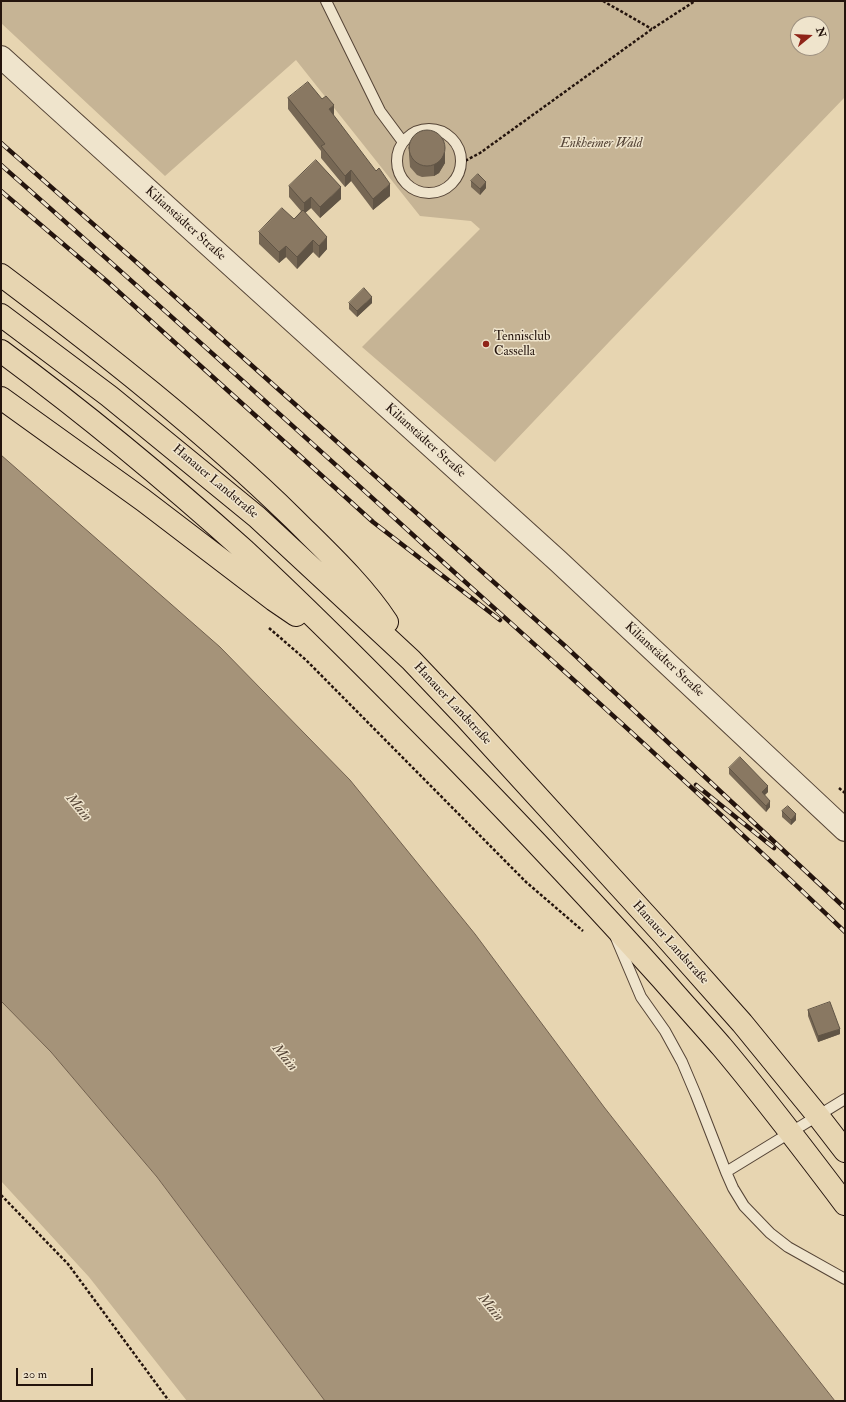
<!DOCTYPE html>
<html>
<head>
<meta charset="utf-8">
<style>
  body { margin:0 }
  #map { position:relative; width:846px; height:1402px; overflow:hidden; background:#e7d5b1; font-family:"IM FELL Double Pica",serif }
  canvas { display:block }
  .frame { position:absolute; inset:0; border:2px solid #24140d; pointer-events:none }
  .north { position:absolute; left:790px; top:16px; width:40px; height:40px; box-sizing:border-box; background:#efe4cc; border:1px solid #9e9180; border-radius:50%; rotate:72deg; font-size:11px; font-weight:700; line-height:16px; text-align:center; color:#24140d }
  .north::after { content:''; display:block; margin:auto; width:14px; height:18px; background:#8f2418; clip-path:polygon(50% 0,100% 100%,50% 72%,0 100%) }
  .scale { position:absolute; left:16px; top:1368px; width:77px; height:18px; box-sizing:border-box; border:2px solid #24140d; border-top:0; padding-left:5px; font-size:12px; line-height:14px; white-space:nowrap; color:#24140d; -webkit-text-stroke:3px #efe4cc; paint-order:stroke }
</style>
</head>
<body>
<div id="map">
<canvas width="846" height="1402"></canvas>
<div class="frame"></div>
<div class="north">N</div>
<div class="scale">20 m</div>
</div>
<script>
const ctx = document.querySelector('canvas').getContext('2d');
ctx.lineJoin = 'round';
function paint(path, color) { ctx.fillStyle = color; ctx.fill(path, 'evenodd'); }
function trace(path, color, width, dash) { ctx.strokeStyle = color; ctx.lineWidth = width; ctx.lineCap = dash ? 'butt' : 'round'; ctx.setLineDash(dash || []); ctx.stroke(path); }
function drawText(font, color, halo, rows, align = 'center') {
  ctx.font = font + ' "IM FELL Double Pica",serif'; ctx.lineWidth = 3; ctx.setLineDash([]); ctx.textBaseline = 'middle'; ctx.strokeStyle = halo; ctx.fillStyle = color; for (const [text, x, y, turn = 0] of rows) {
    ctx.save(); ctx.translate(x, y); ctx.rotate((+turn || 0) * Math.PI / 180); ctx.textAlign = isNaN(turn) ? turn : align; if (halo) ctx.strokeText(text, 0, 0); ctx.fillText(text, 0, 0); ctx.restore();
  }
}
paint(new Path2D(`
  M1,1H845V97L609,342L495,462L362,347L480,229L471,221L420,216L296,60L165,176L1,23ZM798,24H822V48H798Z
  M1,1001L51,1052L157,1177L325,1401H187L89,1277L1,1181Z`), '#c6b495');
const water = new Path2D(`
  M1,455L220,647L350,780L475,934L604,1107L835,1401H325L157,1177L51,1052L1,1001Z`);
paint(water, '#a59379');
trace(water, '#71604e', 1);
const service = new Path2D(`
  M326,1L380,111L403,142
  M397 161a32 32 0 1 1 64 0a32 32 0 1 1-64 0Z
  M616,938L641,997L665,1031L682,1062L696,1095L726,1172L733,1188L744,1206L770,1233L788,1247L845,1279
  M726,1172L845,1099`);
const tertiary = new Path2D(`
  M1,57L558,561L845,830`);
const primary = new Path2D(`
  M1,275C102,351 203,430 294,519C326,551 362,584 387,622
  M1,315L109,396L257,517L411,660L466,718L663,934L742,1023L818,1116L845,1151
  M1,351C85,413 166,480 244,550C315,616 383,685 451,754C523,828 593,902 662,979C682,1002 702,1024 722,1047C765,1098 805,1151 845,1204
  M1,398L143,500L274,600L296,615`);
trace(service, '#554436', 12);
trace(tertiary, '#554436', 24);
trace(primary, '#24140d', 24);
trace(new Path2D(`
  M603,1L652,29
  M461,163L480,153L652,29L695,1
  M269,628L306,660L526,882L583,931
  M839,788L845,793
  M1,1195L68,1264L169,1401`), '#24140d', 2.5, [3, 2]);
trace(service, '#efe4cc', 10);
trace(tertiary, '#efe4cc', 22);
trace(primary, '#e7d5b1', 22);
const rail = new Path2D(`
  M1,143L134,260L564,645L845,908
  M1,165C143,290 283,417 423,544C565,672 707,799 845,932
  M1,191L109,283L373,522L500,620
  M696,785L774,848`);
trace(rail, '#24140d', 4.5);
trace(rail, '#efe4cc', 3, [9]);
paint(new Path2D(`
  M288,98L334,116L390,196L373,210L351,181L345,187L321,158V151L288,109Z
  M409,144L445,163L439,173L434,176L422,177L417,175L410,167L409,155Z
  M471,181L486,188L480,195L471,187Z
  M289,186L341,199L320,218L311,208L305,213L327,249L319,258L313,252L297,269L286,257L279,263L259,244V232L294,219L301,211L289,197Z
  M349,303H372L357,317L349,309Z
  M729,768L768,792L764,795L770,807L766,812L729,774Z
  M782,811L796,820L791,825L782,817Z
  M808,1010L840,1034L818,1042L808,1016Z`), '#766754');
paint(new Path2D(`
  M334,105V117L329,109Z
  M445,152V163L439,173L434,176V165Z
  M351,170V181L345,187V176Z
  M486,182V188L480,195V189Z
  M390,184V196L373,210V199Z
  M341,187V199L320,218V207Z
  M311,197V208L304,214V203Z
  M327,237V249L319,258V246Z
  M313,240V252L297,269V257Z
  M286,246V257L279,263V252Z
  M372,297V303L357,317V311Z
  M768,786V792L762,798V792Z
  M770,801V807L766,812V806Z
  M796,814V820L791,825V820Z
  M840,1029V1034L818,1042V1036Z`), '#605445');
const building = new Path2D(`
  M308,82L322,99L326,96L334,105L329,109L376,171L379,168L390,184L373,199L351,170L345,176L321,146L325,144L288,98Z
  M409 148a18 18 0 1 1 36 0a18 18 0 1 1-36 0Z
  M316,160L341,187L320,207L311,197L304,203L289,186Z
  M478,174L486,182L480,189L471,181Z
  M282,208L294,219L303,210L327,237L319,246L313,240L297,257L286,246L279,252L259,232Z
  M364,288L372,297L357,311L349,303Z
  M740,757L768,786L762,792L770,801L766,806L729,768Z
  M788,806L796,814L791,820L782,811Z
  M830,1002L840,1029L818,1036L808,1010Z`);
paint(building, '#897862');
trace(building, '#605445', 1);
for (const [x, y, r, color] of [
  [486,344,4,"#8f2418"]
]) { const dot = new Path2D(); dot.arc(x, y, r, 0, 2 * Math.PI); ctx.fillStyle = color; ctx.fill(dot); trace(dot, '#efe4cc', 1.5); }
drawText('italic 13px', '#554436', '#efe4cc', [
  ["Enkheimer Wald",601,144]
]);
drawText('13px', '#24140d', '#efe4cc', [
  ["Kilianstädter Straße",185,224,42],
  ["Kilianstädter Straße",425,441,42],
  ["Hanauer Landstraße",215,482,40],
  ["Kilianstädter Straße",664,660,43],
  ["Hanauer Landstraße",452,704,47],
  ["Hanauer Landstraße",670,943,48]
]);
drawText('13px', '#24140d', '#efe4cc', [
  ["Tennisclub",494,337],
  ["Cassella",494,352]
], 'left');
drawText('italic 14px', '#584738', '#efe4cc', [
  ["Main",78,808,50],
  ["Main",284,1058,50],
  ["Main",490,1308,50]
]);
</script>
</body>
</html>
